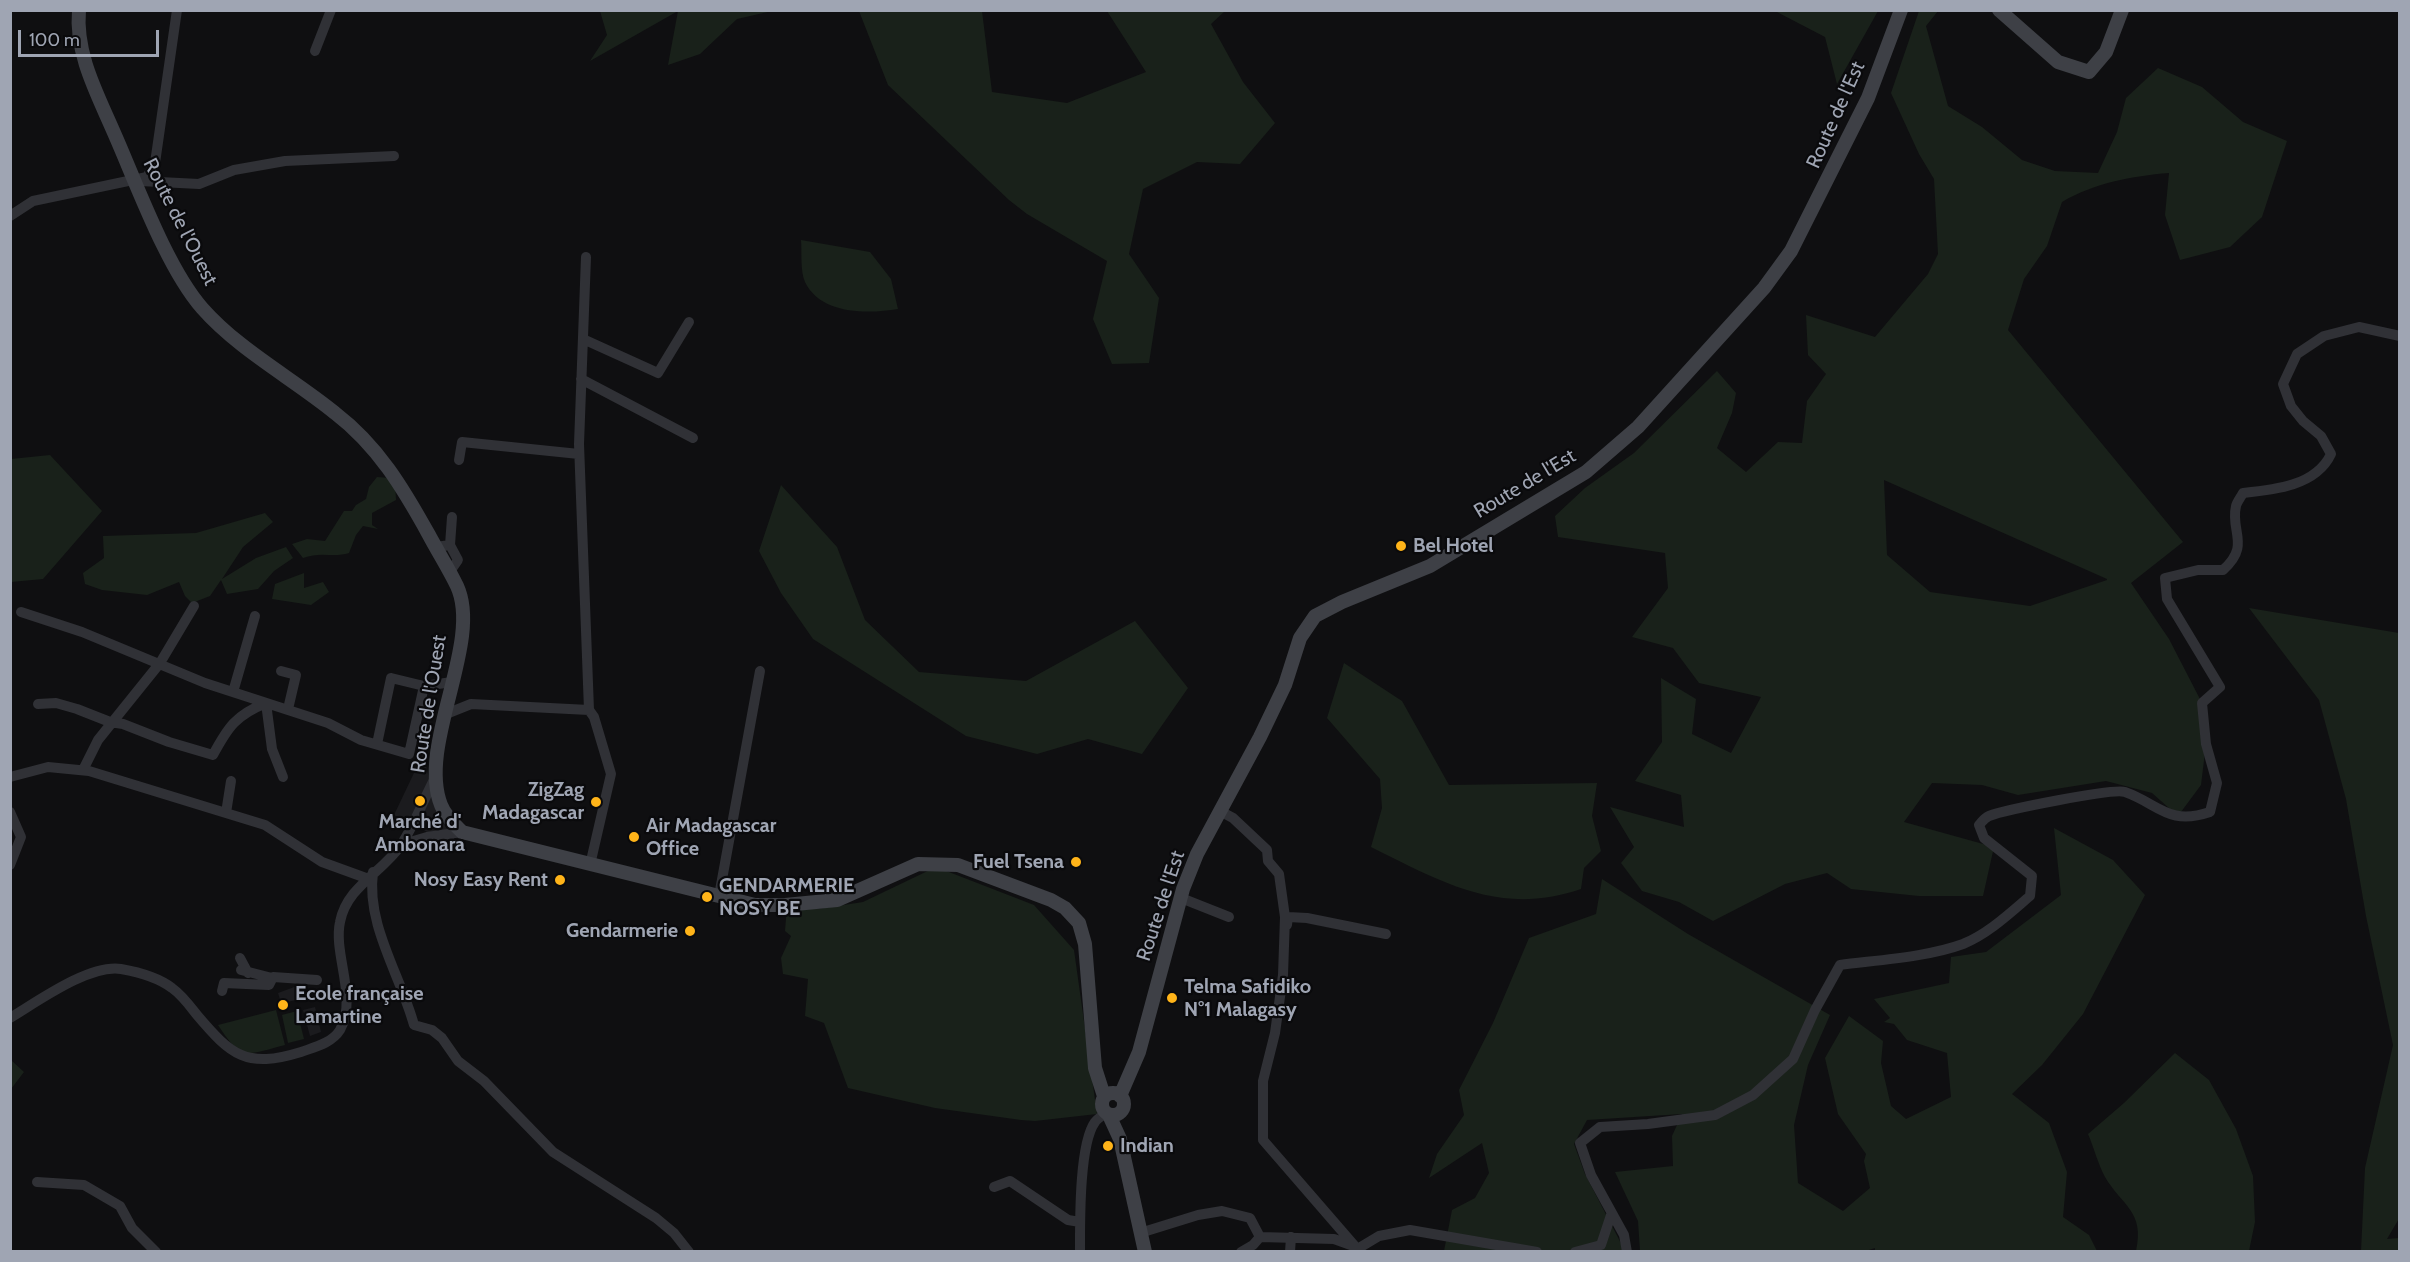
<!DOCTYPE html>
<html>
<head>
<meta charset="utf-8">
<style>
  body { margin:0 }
  #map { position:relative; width:2410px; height:1262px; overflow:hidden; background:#0f0f11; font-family:Cabin,sans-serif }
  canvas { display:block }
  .frame { position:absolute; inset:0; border:12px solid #9fa5b3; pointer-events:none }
  .scale { position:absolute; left:18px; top:30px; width:141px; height:27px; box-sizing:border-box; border:3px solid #9fa5b3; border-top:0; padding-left:8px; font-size:18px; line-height:21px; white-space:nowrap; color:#9fa5b3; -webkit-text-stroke:4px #0a0a0c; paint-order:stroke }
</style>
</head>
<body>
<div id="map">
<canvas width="2410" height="1262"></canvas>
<div class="frame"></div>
<div class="scale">100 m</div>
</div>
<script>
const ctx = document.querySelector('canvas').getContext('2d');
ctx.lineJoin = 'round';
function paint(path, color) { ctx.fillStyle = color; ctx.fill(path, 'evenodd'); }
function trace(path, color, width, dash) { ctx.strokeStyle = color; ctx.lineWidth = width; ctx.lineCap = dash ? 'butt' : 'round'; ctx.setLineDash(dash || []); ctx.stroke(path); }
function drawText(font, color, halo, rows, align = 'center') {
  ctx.font = font + ' Cabin,sans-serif'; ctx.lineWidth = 4.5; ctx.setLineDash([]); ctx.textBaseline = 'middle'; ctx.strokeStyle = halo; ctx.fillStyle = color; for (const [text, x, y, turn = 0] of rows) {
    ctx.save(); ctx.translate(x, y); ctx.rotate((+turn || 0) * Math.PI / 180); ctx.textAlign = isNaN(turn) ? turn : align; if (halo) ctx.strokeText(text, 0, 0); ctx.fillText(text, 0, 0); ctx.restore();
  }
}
paint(new Path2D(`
  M423,754L431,786L457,835L446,848L435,836L394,815Z
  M297,986L302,999L281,1003L278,993Z
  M315,1007L321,1032L310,1036L303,1010Z`), '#1b1b1e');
paint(new Path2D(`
  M600,11V10L772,11L737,19L700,54L668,65L678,11L590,61L607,35Z
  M859,11H982L992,92L1067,103L1146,72L1107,11H1225L1211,24L1243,82L1275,123L1240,164L1197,162L1143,189L1129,254L1159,298L1149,363L1112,364L1093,319L1107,261L1027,214L1009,200L888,85Z
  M1775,11H1878L1837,84L1825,37Z
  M1919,11H1938L1926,26L1948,106L1982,127L2022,160L2055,171L2098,173L2117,132L2126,98L2158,68L2202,87L2243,122L2287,141L2262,217L2230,247L2180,260L2165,215L2169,173C2132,176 2094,183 2062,202L2047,246L2024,279L2008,330L2183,542L2131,583L2169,639L2202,703L2206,744L2201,785L2178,816L2152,793L2106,781L2018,795L1982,785L1932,783L1904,822L1994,847L1983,896H1919L1851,889L1827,873L1785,884L1713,921L1679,902L1642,891L1621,863L1634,847L1610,807L1684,827L1681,795L1635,781L1662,742L1661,678L1696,699L1692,734L1731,753L1761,697L1699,683L1673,648L1632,637L1668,588L1665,553L1558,537L1555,516L1585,488L1634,453L1717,371L1736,393L1732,413L1717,448L1746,472L1778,442L1802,443L1807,401L1826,374L1808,355L1806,315L1875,337L1928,274L1938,254L1934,179L1919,154L1891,93ZM1884,480L2107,579V580L2030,606L1930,592L1887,555Z
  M801,240L870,252L891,279L898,309C868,314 821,315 805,282C800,271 802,251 801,240Z
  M50,455L102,511L43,579L11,582V459Z
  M377,477L390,478L395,481L396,500L372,513V525L378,529L363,526L356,535L349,553C333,558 321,551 303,558L292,544L307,539L325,541L344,511H352L356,505L366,499L369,487Z
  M781,485L837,547L865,620L919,672L1026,681L1135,621L1188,688L1142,754L1088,739L1037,754L966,736L813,639L781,593L759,551Z
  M265,513L273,522L243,547L222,579L256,558L286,547L293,558L274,571L258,589L227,594L221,580L210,596L192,603L185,596L179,582L147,595L102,590L85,584L83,573L104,558L103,536L196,533Z
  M304,573V588L323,582L329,592L311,605L272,599L275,584Z
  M2249,608L2399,633L2400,1217L2387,1239L2399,1238V1251H2361L2365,1168L2393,1045L2366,916L2346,799L2319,700Z
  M1344,663L1402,701L1449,785L1597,783L1592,816L1601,851L1584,868L1581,889C1500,917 1442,882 1371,847L1382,808L1380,779L1327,718Z
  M2054,828L2113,860L2145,895L2083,1014L2042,1065L2012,1094L2049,1123L2067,1172L2063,1217L2089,1235L2097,1251L1875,1252V1248L1863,1252L1640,1251L1638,1221L1615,1172L1673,1166L1672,1136L1682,1114L1587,1120L1574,1144L1585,1174L1625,1251H1444L1452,1210L1475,1198L1489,1173L1482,1143L1429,1178L1437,1154L1464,1115L1459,1090L1493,1023L1529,938L1596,914L1602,879L1688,934L1830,1015L1808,1065L1794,1125L1798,1183L1843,1211L1870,1188L1864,1161L1866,1154L1838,1114L1825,1058L1849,1016L1883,1041L1881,1063L1891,1106L1906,1119L1951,1097L1947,1053L1907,1040L1894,1024L1884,1022L1890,1018L1874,999L1949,983L1951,957L1986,952L2061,895Z
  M936,867L1034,905L1074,950L1097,1114L1035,1121L1021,1120L935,1108L848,1088L824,1023L805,1016L808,979L783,974L781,958L791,936L785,931L787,906L818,909L863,902Z
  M276,1010L285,1045C246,1055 242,1062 218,1025Z
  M297,1011L304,1039L288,1043L282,1015Z
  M2175,1053L2209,1080L2236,1129L2253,1176L2255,1222L2249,1251H2136C2145,1211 2122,1206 2105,1177C2098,1164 2094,1148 2088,1134L2124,1103Z
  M11,1060L24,1072L11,1089Z`), '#19211a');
trace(new Path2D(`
  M315,51L331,10
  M140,181L199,184L234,170L285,161L394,156
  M10,216L33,201L147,177L155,163L177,10
  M586,257L579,444L589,710L594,717L611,774L590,865
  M583,339L658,373L689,322
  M581,379L693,438
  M459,460L462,442L579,454
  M450,545L452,517
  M436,547L450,545L458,560L449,573
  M21,612L82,632L205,683L328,723L361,740L409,754L424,686L452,682
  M281,671L296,675L288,709
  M233,692L255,616
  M38,704L56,703L77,709L110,722L123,724L169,742L213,755C228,727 236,715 266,703L272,749L283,777
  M446,714L471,704L589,710
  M377,744L391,678L424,686
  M83,770L98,740L160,663L194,606
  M10,777L48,767L89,771L265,825L322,862L366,878
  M1220,811L1233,818L1267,850L1268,861L1279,874L1285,917L1283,975L1275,1033L1263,1081V1140L1360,1252
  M10,812L21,837L10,865
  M226,813L231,781
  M400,845L427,837L462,832
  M373,872C366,925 400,974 414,1025L432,1030L442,1038L458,1061L484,1081L553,1152L656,1218L674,1233L689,1252
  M719,896L760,671
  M1181,898L1229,917
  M1287,925L1288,917L1307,918L1386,934
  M240,958L248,973
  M241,970L272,978
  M222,991L224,983L269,985L273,977L317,980
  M10,1018C37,1002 89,964 121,969C138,972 159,978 172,988C182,995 190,1006 197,1015C231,1055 246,1069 301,1052C315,1047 332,1043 340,1030C358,998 333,954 340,922C347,886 382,873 401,845C415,824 424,798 436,776
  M37,1182L84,1185L120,1206L132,1228L156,1252
  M994,1187L1010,1181L1068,1220L1080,1222
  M1140,1233L1198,1215L1222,1211L1250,1218L1260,1237
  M1080,1252C1080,1223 1079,1144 1095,1122C1097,1119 1102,1116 1106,1113
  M1241,1252L1253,1245L1260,1237L1334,1239L1359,1248L1379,1236L1410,1230L1537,1252
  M1290,1252L1291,1237
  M1575,1252L1601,1245L1611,1215
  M1627,1252L1624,1235L1591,1175L1580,1143L1600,1127L1648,1124L1715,1115L1753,1095L1793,1059L1815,1010L1840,965C1878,960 1928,957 1963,944C1988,934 2010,913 2030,896L2032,876L1984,838L1979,825C1982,822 1984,818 1989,816C2004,810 2113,788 2125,792C2159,804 2168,826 2210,812L2217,783L2206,744L2202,703L2220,687L2167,599L2165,578L2198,570H2223C2251,545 2230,532 2236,506C2237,502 2241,497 2243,493C2274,490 2316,486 2331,454L2321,436L2303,421L2291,406L2283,384L2297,354L2324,336L2359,327L2400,336`), '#303136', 10);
trace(new Path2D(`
  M79,10C75,55 98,95 115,135C137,185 167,268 202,308C239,350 292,378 335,413C378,446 403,488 429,535C438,552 449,569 457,586C483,642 417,745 441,805C445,816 454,824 462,832L755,905H785L837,900L918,864L958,865L1051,900L1065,908L1079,923L1085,944L1095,1068L1104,1096
  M1999,10L2058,62L2089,72L2106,52L2122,10
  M1102 1104a11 11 0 1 1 22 0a11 11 0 1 1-22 0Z
  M1120,1096L1139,1052L1183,889L1197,854L1260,737L1285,685L1300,638L1315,616L1342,602L1430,566L1586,472L1638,427L1764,288L1791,251L1868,98L1901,10
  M1109,1115L1120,1139L1145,1252`), '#3e4046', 14);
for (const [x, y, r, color] of [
  [1401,546,6,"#ffb419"],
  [420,801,6,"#ffb419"],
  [596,802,6,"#ffb419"],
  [634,837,6,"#ffb419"],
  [1076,862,6,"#ffb419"],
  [560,880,6,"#ffb419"],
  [707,897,6,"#ffb419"],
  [690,931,6,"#ffb419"],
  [1172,998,6,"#ffb419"],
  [283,1005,6,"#ffb419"],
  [1108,1146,6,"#ffb419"]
]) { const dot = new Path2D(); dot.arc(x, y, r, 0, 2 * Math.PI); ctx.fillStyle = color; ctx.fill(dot); trace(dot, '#0a0a0c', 2); }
drawText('20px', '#9fa5b3', '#0a0a0c', [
  ["Route de l'Est",1836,115,-66],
  ["Route de l'Ouest",180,222,63],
  ["Route de l'Est",1525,484,-31],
  ["Route de l'Ouest",429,704,-81],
  ["Route de l'Est",1161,906,-72]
]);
drawText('bold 20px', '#9fa5b3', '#0a0a0c', [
  ["Bel Hotel",1413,546],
  ["ZigZag",584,790,"right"],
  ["Madagascar",584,813,"right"],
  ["Marché d'",420,822,"center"],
  ["Ambonara",420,845,"center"],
  ["Air Madagascar",646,826],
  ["Office",646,849],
  ["Fuel Tsena",1064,862,"right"],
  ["Nosy Easy Rent",548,880,"right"],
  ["GENDARMERIE",719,886],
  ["NOSY BE",719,909],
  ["Gendarmerie",678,931,"right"],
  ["Telma Safidiko",1184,987],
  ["N°1 Malagasy",1184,1010],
  ["Ecole française",295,994],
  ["Lamartine",295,1017],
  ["Indian",1120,1146]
], 'left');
</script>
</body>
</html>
